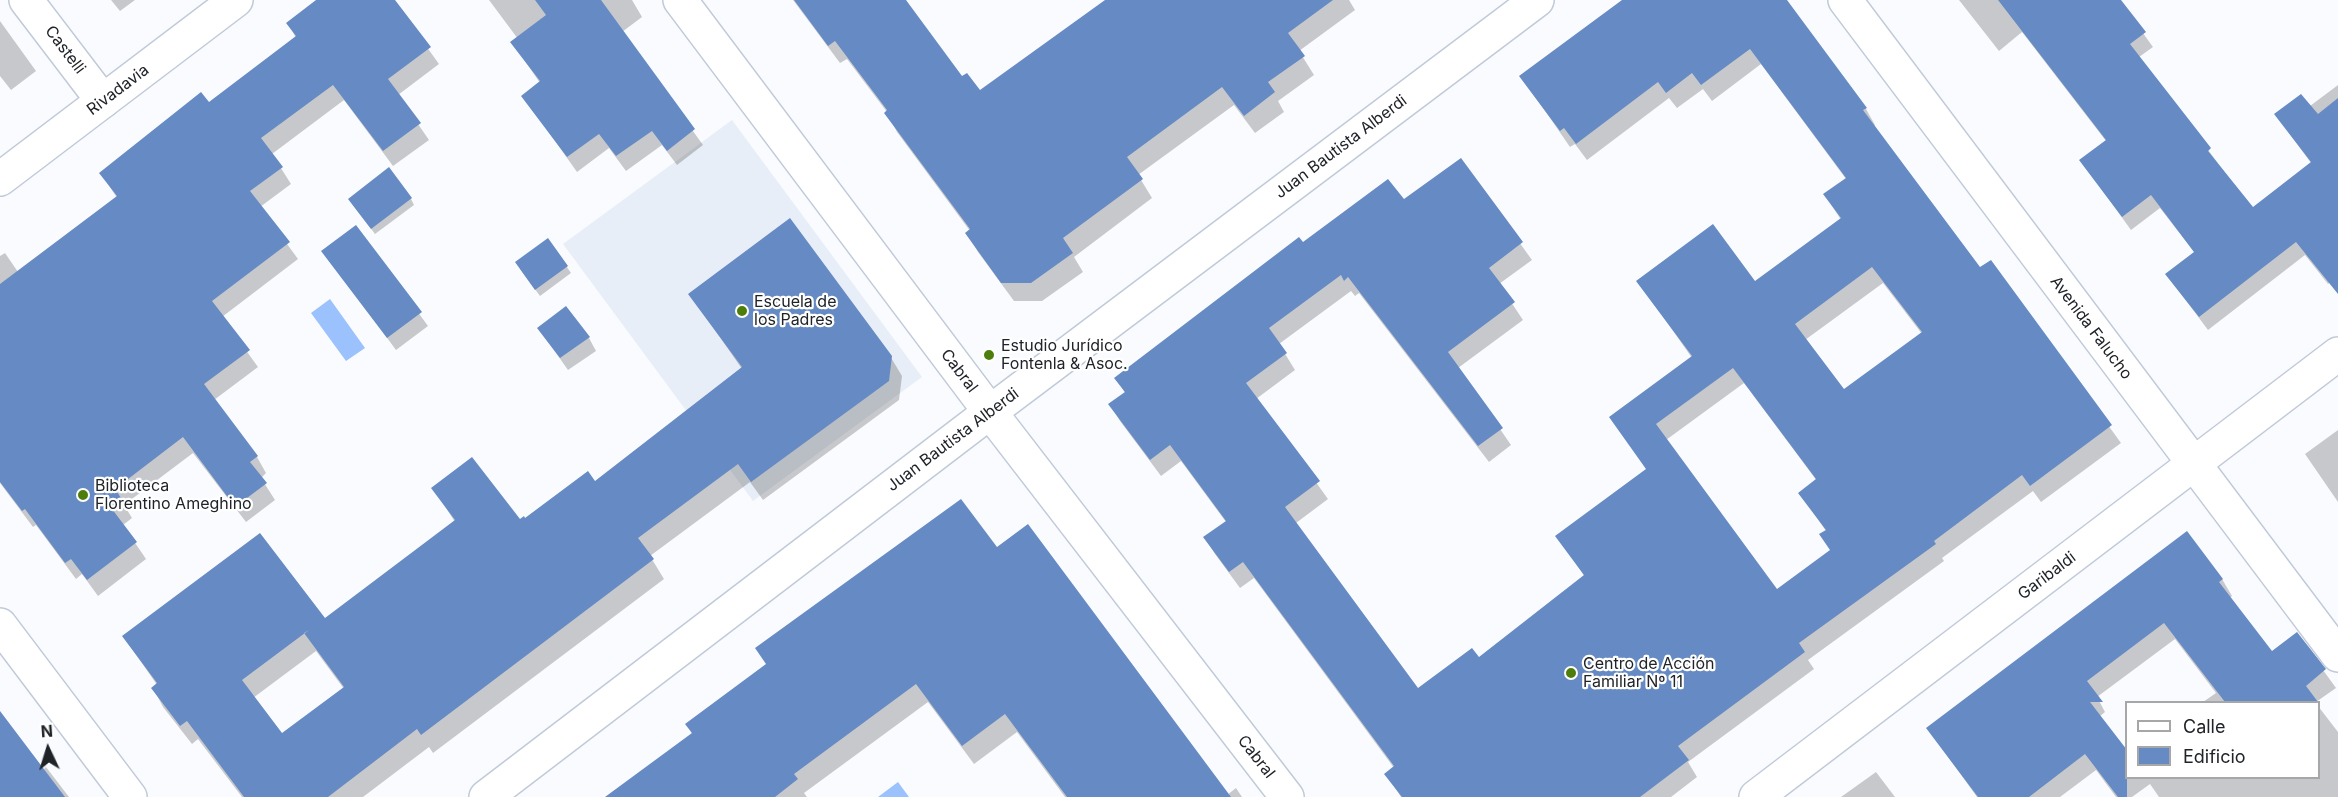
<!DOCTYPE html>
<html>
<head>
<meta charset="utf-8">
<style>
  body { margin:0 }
  #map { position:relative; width:2338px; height:797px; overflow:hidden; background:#f9fbfe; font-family:Inter,sans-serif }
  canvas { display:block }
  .legend { position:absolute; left:2125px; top:701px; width:195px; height:78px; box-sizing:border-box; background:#fff; border:2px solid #a6a7a9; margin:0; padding:8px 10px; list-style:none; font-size:18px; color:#202429 }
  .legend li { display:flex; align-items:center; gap:12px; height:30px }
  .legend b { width:30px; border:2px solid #a6a7a9 }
  .north { position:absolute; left:18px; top:719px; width:60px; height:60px; -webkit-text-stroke:4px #fff; paint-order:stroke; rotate:356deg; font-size:16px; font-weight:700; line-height:24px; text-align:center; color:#202429 }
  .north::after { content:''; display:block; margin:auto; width:21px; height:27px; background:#202429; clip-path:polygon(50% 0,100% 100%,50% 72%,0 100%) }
</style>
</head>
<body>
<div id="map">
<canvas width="2338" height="797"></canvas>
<ul class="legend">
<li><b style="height:8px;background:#fff"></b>Calle</li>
<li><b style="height:16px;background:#668ac3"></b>Edificio</li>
</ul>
<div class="north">N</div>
</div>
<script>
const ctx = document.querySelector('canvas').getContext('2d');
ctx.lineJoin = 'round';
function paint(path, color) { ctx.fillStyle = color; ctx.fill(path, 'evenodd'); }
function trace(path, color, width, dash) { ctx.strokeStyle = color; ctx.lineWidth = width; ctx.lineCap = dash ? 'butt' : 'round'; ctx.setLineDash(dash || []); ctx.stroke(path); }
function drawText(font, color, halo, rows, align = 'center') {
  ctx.font = font + ' Inter,sans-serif'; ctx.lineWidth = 4.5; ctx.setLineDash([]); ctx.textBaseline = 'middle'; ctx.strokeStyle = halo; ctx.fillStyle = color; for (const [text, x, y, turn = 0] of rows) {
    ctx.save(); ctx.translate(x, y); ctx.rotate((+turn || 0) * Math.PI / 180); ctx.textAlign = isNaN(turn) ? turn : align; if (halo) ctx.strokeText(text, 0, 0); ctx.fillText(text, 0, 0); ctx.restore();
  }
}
paint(new Path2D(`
  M732,120L922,377L753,501L563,244Z`), '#e8eef7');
paint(new Path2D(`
  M330,299L365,348L346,361L311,313Z
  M898,782L909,797H878Z`), '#9bc2fd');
paint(new Path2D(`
  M111,0H135L120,11Z
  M319,0H393L439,64L398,95L429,140L393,166L344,100L272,154L291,184L260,207L298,259L222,317L258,367L214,400L257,457L266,473L261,478L275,500L246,522L193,453L124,505L132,518L123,525L146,559L98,596L82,574L76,579L36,525L33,527L0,483V256L5,253L18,272L117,198L101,173L209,104L296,38L288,23Z
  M489,0H632L642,17L622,32L703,145L677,165L662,145L626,171L609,148L577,172L523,96L540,83L512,42L521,43Z
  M793,0H904L962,78L980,92L1107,0H1349L1355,10L1299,51L1314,75L1278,101L1284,112L1255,133L1234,105L1138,175L1152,198L1074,257L1083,272L1042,301H1014L978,252L967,234L970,231L897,132L887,112L847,59L840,63Z
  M1625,0H1785L1866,109L1875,125L1874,127L1980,270L1990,262L2121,443L2041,502L2033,491L1942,558L1944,561L1808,660L1814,669L1688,762L1697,777L1671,797H1401L1386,774L1394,768L1254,578L1240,588L1215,554L1205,538L1226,522L1181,461L1161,476L1120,421L1110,404L1125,393L1116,378L1303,244L1404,202L1460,160L1532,260L1499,284L1523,320L1458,368L1511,445L1489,462L1359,293L1355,296L1351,291L1279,344L1295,370L1256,399L1328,499L1296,523L1417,690L1478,659L1585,577L1557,536L1647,470L1611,418L1692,358L1638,281L1755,283L1841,220L1825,195L1846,179L1761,64L1712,101L1703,89L1677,108L1669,98L1587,160L1575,144L1570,147L1521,76ZM1883,283L1922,334L1843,391L1805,340ZM1744,383L1817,481L1800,493L1826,531L1821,535L1831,551L1777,591L1666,440Z
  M1959,0H2119L2153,47L2139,57L2252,209L2311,163L2276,115L2310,106L2338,85V276L2328,284L2305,255L2208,330L2167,275L2195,253L2160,208L2131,230L2081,161L2106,141L2022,32L1999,51Z
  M0,21L36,71L11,90L0,76Z
  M411,199L414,205L375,234L353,205Z
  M356,227L428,326L396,350L323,251Z
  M548,240L571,273L540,296L520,269Z
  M690,294L890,356L902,376L899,400L763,500L750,482L650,556L664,579L433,753L429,747L363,797H242L198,739L192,744L163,707L153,688L157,685L124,637L324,620L455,522L433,488L520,521L594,483L742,369ZM316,651L344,689L282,736L253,698Z
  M539,329L589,338L596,351L568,370Z
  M2338,430V502L2305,454Z
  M997,549L1227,795L1236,788L1242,797H1065L1017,732L974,764L928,702L804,793L807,797H607L692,734L687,724L767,665L757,648Z
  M2222,579L2232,596L2230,598L2272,653L2297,634L2336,688L2316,702H2203L2216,693L2175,639L2097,697L2105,712L2099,717L2126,778H2318V706L2338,732V797H2159L2150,784L2132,797H2116L2096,770L2060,797H1977L1928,729Z
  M0,723L43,770L46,767L69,797H0Z
  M1876,772L1895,797H1841Z`), '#0003');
paint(new Path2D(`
  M316,0H395L431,47L388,79L421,123L383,151L333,85L261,138L283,167L250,191L290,242L212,301L250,350L204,384L258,456L250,462L267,483L235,507L183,437L115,489L123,501L112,509L137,542L87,580L71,559L65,563L25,509L22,511L0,482V284L117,196L99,173L201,92L209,102L296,36L286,23Z
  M535,0H601L695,129L667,151L652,131L616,156L599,134L567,157L521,96L540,81L510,42L546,15Z
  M794,0H906L962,76L967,73L980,90L1105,0H1333L1288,33L1305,56L1268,82L1275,92L1244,116L1222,87L1127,157L1143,179L1063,238L1073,253L1031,283H1001L965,233L970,229L884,113L887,110L835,41L828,46Z
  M1622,0H1787L1867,108L1863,110L1980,267L1991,260L2112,425L2030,486L2022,475L1934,541L1936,544L1799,643L1805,652L1678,746L1689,760L1640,797H1402L1384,774L1394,766L1243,562L1229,572L1203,537L1226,521L1170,445L1150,460L1108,404L1125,392L1114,378L1299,237L1303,242L1388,179L1404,199L1461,158L1523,242L1489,268L1515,302L1448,352L1503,428L1478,446L1348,277L1344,281L1341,275L1269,328L1287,353L1246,383L1320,481L1285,507L1418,688L1472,648L1479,657L1584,575L1555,536L1646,469L1609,417L1692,356L1636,281L1713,224L1755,281L1841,218L1823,194L1846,178L1750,49L1701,85L1692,73L1666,93L1658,82L1576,144L1564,128L1560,131L1519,76ZM1872,267L1922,332L1844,389L1795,324ZM1733,368L1816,479L1798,493L1826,530L1819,534L1830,550L1777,589L1656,424Z
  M1998,0H2121L2146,32L2130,44L2211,148L2208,151L2253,207L2311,162L2274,114L2301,94L2318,114L2338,98V294L2296,242L2199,317L2165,274L2194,252L2151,195L2122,217L2079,160L2106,140Z
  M389,167L412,198L371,229L348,199Z
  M790,218L892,356L889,381L751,482L738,464L638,538L654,559L421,735L417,729L328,797H244L187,721L180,726L151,688L157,683L122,636L260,533L325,618L455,520L431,488L472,457L520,519L524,516L525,518L588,471L595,481L742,367L688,294ZM309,630L304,633L344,687L282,733L242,680Z
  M356,225L422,312L387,338L321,251Z
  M548,238L568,266L535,290L515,262Z
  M566,306L590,337L560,358L537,328Z
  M961,499L997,547L1028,524L1231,797H1067L1005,714L962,746L916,684L794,774L798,779L775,797H605L692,733L685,724L766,664L755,648Z
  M2187,531L2223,579L2219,582L2272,651L2297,632L2326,669L2306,686L2318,702H2225L2164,623L2087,681L2103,702H2090L2127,750V797H2118L2085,754L2029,797H1978L1926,728Z
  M0,711L65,797H0Z`), '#668ac3');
const street = new Path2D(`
  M26,0L103,101
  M680,0L990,412L1287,797
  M1845,0L2338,655
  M0,625L130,797
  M486,797L990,412L1537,0
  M1756,797L2338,354`);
const secondary = new Path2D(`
  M0,179L236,0`);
trace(street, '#c0cad9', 36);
trace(secondary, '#c0cad9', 36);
trace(street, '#fff', 33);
trace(secondary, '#fff', 33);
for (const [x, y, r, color] of [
  [742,311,6,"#4d7e0b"],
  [989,355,6,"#4d7e0b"],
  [83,495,6,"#4d7e0b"],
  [1571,673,6,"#4d7e0b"]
]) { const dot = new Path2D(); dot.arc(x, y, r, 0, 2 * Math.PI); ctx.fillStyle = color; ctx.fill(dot); trace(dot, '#fff', 2); }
drawText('16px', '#202429', '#fff', [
  ["Castelli",65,50,53],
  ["Rivadavia",118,90,-37],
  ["Juan Bautista Alberdi",1341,147,-37],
  ["Avenida Falucho",2091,328,53],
  ["Cabral",959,371,53],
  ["Juan Bautista Alberdi",953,440,-37],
  ["Garibaldi",2047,576,-37],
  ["Cabral",1256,757,52]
]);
drawText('16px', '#202429', '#fff', [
  ["Escuela de",754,302],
  ["los Padres",754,320],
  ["Estudio Jurídico",1001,346],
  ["Fontenla & Asoc.",1001,364],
  ["Biblioteca",95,486],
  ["Florentino Ameghino",95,504],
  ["Centro de Acción",1583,664],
  ["Familiar Nº 11",1583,682]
], 'left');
</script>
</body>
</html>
